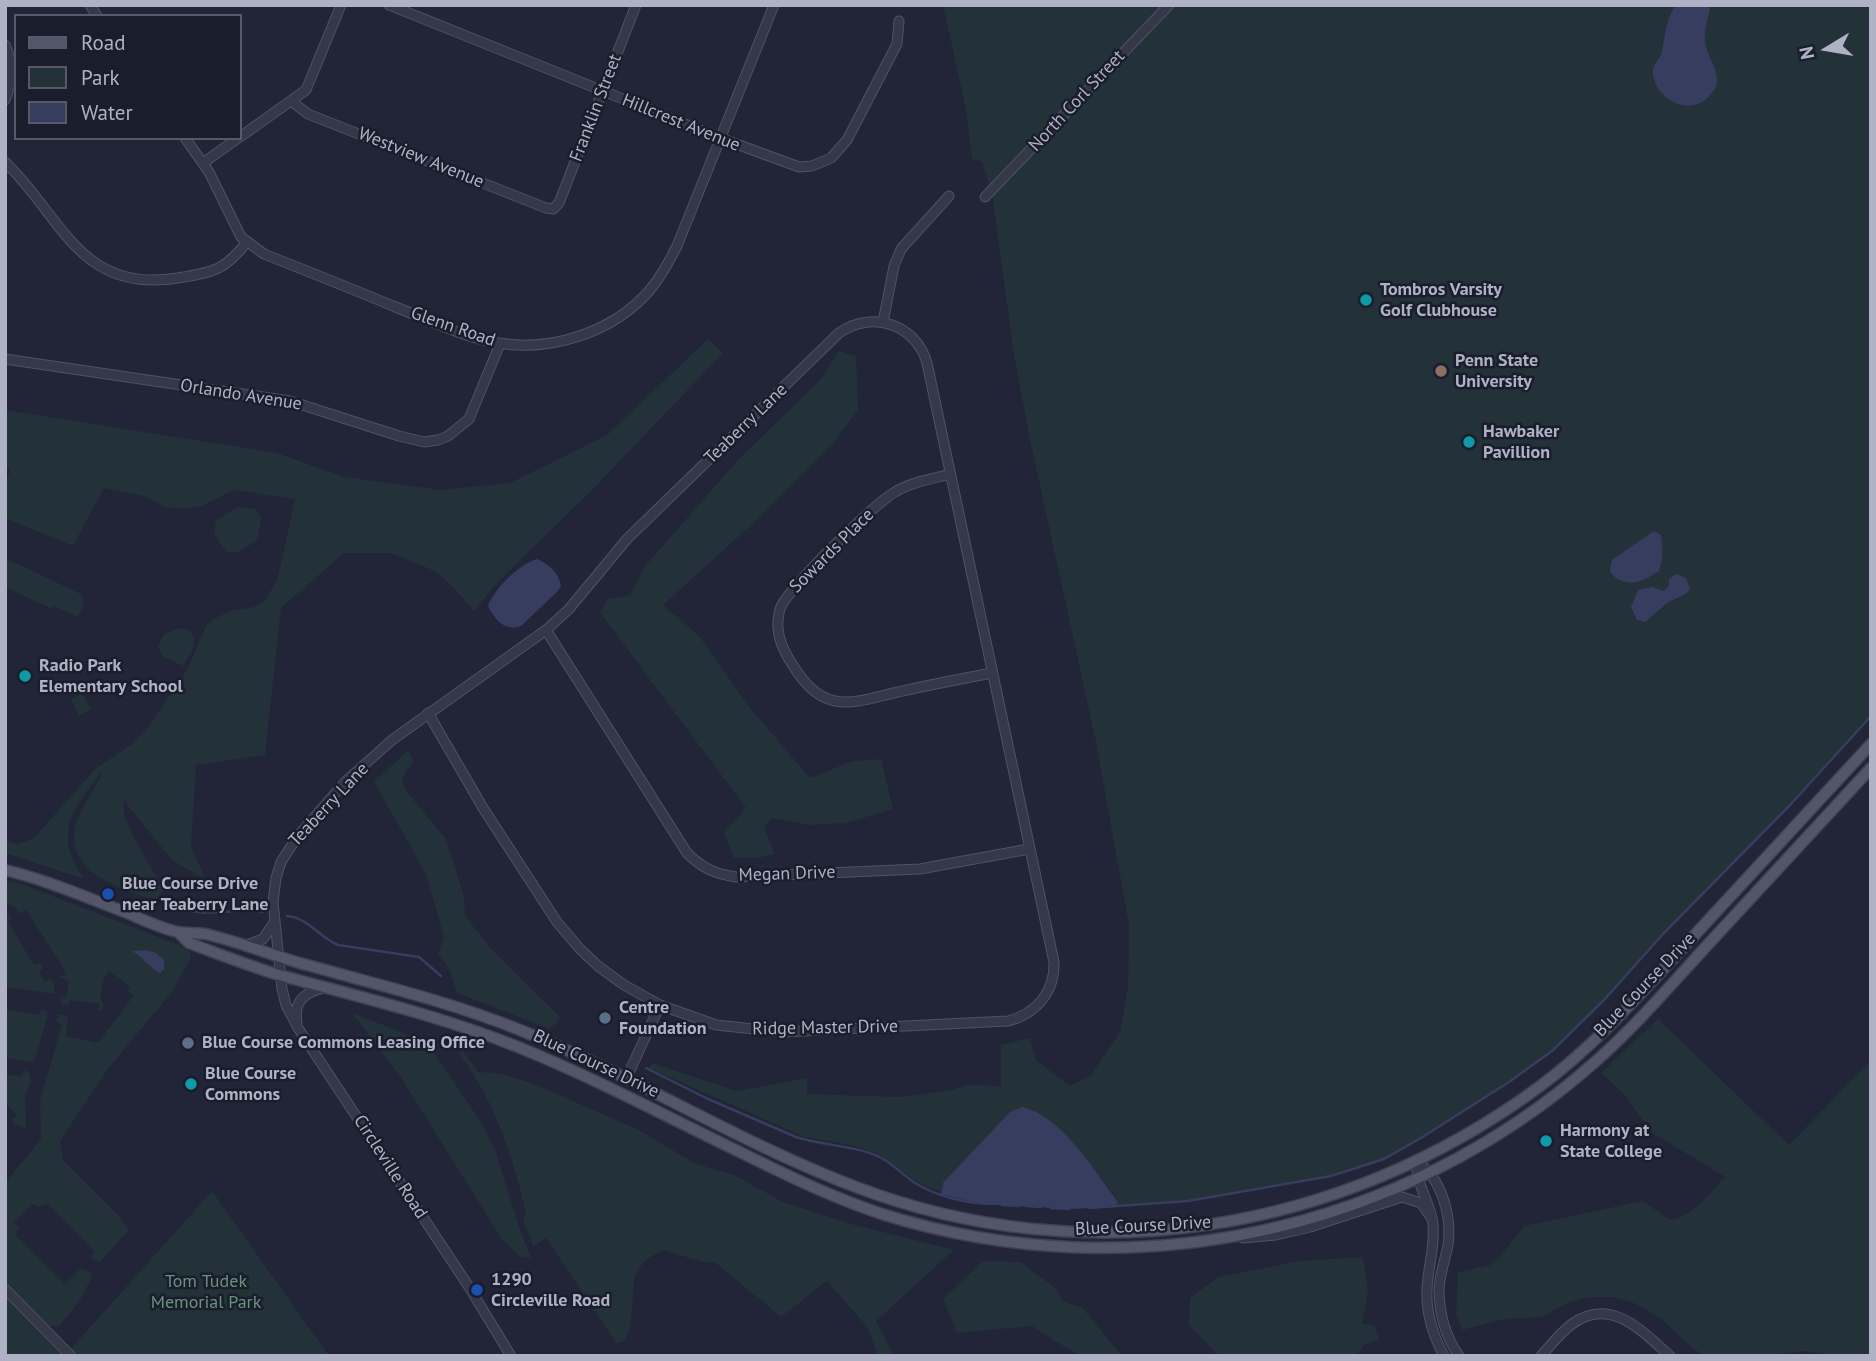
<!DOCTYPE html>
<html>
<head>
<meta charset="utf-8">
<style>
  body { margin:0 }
  #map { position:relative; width:1876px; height:1361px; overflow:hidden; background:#212537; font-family:"PT Sans",sans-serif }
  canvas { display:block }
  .frame { position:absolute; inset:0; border:7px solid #afb2c4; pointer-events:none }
  .legend { position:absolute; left:14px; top:14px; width:228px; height:126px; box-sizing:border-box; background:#1a1d2c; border:2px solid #565969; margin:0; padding:9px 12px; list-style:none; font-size:21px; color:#afb2c4 }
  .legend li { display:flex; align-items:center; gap:14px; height:35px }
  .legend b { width:35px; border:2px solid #565969 }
  .north { position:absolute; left:1792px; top:14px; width:70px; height:70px; -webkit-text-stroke:5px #1a1d2c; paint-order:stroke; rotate:259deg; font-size:19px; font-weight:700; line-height:28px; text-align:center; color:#afb2c4 }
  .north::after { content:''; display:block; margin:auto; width:24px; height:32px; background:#afb2c4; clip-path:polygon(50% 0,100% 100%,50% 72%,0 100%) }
</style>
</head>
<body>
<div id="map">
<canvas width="1876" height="1361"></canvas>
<div class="frame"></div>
<ul class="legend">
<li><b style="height:9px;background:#535668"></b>Road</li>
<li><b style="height:19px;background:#233138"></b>Park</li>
<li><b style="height:19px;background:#363d5e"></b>Water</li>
</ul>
<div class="north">N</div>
</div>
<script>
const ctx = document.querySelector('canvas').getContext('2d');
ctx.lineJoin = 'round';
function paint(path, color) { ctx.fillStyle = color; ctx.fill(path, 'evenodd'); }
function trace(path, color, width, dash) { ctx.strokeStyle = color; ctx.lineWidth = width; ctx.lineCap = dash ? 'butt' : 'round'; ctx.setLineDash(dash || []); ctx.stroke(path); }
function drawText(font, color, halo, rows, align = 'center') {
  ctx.font = font + ' "PT Sans",sans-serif'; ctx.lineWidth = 5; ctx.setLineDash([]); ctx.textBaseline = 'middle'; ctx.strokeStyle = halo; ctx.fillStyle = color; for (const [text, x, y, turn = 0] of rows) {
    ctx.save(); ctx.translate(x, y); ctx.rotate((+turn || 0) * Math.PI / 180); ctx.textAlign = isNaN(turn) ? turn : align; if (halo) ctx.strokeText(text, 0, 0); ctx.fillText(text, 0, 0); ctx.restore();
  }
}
paint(new Path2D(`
  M943,5H1871V716L1791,804L1663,934L1604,1000L1552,1051L1509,1082L1421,1138L1384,1159L1331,1176L1188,1201L1118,1206L1117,1201L943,1183L941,1192L919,1183L879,1154L851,1145L804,1137L649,1068L652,1063L737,1091L807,1078V1094L900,1097L951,1090L967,1085L1001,1086V1045L1029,1038L1037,1061L1070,1086L1091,1075L1120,1032L1128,987L1129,925L1096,742L1029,435L1014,355L992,194L982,162L972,159L966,109Z
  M708,339L723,353L594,488L498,582L474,611L451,585L435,571L390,553H344L281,608L265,755L196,765L191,847L206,880L172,860L124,801C118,819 154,871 164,889L156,901C124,889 66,875 75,828C79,808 97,789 103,770C73,810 52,831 84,879L5,853V840L17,844L33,839L95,769L132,744L146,730L187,670L207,624L219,616L234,610L254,607L264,601L277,581L295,499L234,490L202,506L187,509L164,507L145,496L104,488L73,546L5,518V482L11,469L5,467V410L277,453L344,477L441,490L510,483L607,435Z
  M839,351L856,356L858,410L833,444L750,526L663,605L700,637L747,704L810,778L853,761L881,759L893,809L846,823L808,825L772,818L764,827L775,854L758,858H734L724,832L746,808L600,613L608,599L630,595L645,566L739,459L819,381Z
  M238,507L256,509L261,518L257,540L239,552H226L214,533L216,520Z
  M5,558L81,594C86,603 82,608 78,617L54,606L52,609L5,587Z
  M179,628L189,630C201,642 190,654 183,666L162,656L158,647L164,634Z
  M82,694L91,709L79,716L71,700Z
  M408,750L414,761L404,774L402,782L408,793L446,839L464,896L465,916L491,949L561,1018L550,1029L457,993L449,969L438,954L444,937L426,874L374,782Z
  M5,881L19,883L179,945L189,951L191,958L171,993L108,1069L60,1141L63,1160L119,1216L129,1230L100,1262L90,1258L95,1251L47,1204L39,1207L33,1204L14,1222L19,1228L15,1235L65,1284L80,1269L89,1271L92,1277L79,1302L59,1326H49L5,1282V1183L41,1139L40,1100L62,1024L56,1022L59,1014L68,1016L66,1036L98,1043L133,996L127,991L130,987L109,971L104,978L100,998L104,1004L102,1010H99V1004L70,1000L69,1005L62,1004L60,999L61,997H67L68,980L60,978V976L66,975L64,969L26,910L20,914L13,906L5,904Z
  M6,913L12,919L8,922L34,965L40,963L43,968L39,972L44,982L51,979L54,984V994L5,987Z
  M5,1009L39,1015L41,1009L47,1012V1017L35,1059L30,1062L5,1058Z
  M352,1013L417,1038L433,1051L481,1122L495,1149L519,1227L531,1258L519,1256L501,1238L400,1076Z
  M1658,1019L1789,1145L1871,1060V1356H1840L1803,1351L1764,1356H1706L1692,1348L1660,1318L1636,1304L1615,1297H1589L1567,1303L1542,1317L1505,1319L1462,1330L1456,1314L1458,1272L1490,1265L1500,1257L1524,1226L1643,1201L1670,1220C1693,1217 1710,1193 1725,1177L1651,1132L1625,1095L1601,1073Z
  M462,1050L478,1072L500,1073L534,1084L637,1129L696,1164L734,1175L783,1202L855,1225L954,1250L876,1321L894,1356H878L868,1328L827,1281L781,1317L716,1263L703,1262L663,1250C624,1269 637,1286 631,1320C630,1327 627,1334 625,1341L617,1344L546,1238L533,1247L523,1218L526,1215C515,1160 494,1101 461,1056L460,1052Z
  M24,1070L29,1072L31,1080L25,1097L26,1129L15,1125L12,1120L17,1115L5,1103V1074L22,1077Z
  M212,1191L329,1356H5V1289L68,1352Z
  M1363,1257L1368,1291L1362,1323L1375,1326L1379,1340L1365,1344L1356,1356H1231L1216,1353L1189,1325L1190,1298L1218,1277L1300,1261Z
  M983,1261L1021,1262L1054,1287L1064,1302L1082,1307L1122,1356H1079L1032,1326L957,1333L943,1299Z`), '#233138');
paint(new Path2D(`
  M1676,5H1708L1710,7C1709,18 1704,28 1705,39C1705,54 1718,67 1717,81C1717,86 1714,91 1710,95C1688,121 1651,95 1653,70C1654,63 1661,58 1662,51C1665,35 1666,19 1676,5Z
  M1654,531L1661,535C1663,549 1664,557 1659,571C1646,579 1633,588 1618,579C1609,574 1609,569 1612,560Z
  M537,559C549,564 559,573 561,586L557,592L521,626C505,632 495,620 488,606C494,589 519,564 537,559Z
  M1676,574L1686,578L1690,589L1687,593L1667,603L1645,622L1637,620L1631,607L1638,590L1652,587L1664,591L1669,586V579Z
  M147,950L156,953L164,960V969L160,973C152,970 143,957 132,951Z
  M1022,1107C1062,1116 1093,1169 1117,1201L1118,1206L1074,1209L980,1204L941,1194L943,1183L1010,1112Z`), '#363d5e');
trace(new Path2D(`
  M177,907C208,919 232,907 263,912
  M287,916C307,917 320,938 338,945L419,957L441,976
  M646,1068L708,1099L796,1137C824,1146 854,1145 880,1157C893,1164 903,1175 915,1183C936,1196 967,1204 992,1204
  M1002,1205L1020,1206
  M1026,1206L1041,1207
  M1051,1208L1069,1209
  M1089,1208L1188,1201L1331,1176L1384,1159L1421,1138L1509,1082L1552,1051L1604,1000L1663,934L1791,804L1871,716`), '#363d5e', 2.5);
const minor = new Path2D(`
  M90,5L97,16
  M389,5L720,138L799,167L812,166L831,158L847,140L897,44L899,21
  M5,45C14,65 13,80 5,100
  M291,101L308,114L546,208L553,209L559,203L636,5
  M240,137L306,90L341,5
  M185,138L209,172L241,237L264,254C307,271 350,288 393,306C427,319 462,337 498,343C552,352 613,332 649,291C661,277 669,262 677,246L774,5
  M5,162C62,216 79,294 178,278C214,272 224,271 247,242
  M203,163L238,138
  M985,197L1169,5
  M883,322L894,266L901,249L949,196
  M5,359L290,401L399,436L424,442L438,440L448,436L469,419L500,344
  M950,474C932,479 911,482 895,492C875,503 786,590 780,609C774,630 781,647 792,664C802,680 815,697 835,701C855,705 878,696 898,692C929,685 960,679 992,673
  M546,630L687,853C702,868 715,874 736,877L920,869L1029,849
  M428,713L483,808L557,922L580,949L598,966L624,985L660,1005L716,1025L783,1032L1008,1021C1036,1014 1055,992 1054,962L927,363C916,324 872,310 839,333L627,539L569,609L546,630L392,740L345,782L297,837L281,862L276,878L273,902L282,989L286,1005L298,1028L469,1287L511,1356
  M244,946L263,939L273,924
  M297,1022C293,1001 306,991 325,988
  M626,1079L660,1005
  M1417,1162C1442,1178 1452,1217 1448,1245C1445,1260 1440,1274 1439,1288C1439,1313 1445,1336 1459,1356
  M1417,1162C1415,1184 1431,1203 1433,1224C1435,1243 1430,1259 1428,1278C1424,1305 1431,1332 1444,1356
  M1243,1238L1276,1235L1310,1227L1402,1197L1421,1203L1432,1219
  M5,1289L71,1356
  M1541,1356C1551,1345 1560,1333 1572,1324C1611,1296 1642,1331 1670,1356`);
const major = new Path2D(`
  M5,870C47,880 85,897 125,912C141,919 158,927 174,931C185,934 195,932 206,934C240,942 273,956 307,965C379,985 451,1002 520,1030C634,1076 740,1143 856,1187C1087,1275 1342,1232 1539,1087C1596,1045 1643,991 1691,939C1751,874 1811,809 1871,744
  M179,933L189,943C219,954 249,966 279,975C360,997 441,1016 518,1047C595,1078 669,1118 744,1154C790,1177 836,1199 885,1215C1131,1291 1402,1233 1595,1062C1638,1024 1675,980 1714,938C1766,881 1819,825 1871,768`);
trace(minor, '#4f5262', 11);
trace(major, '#3e4151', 13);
trace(minor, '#353848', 9);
trace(major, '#535668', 10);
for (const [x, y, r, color] of [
  [1366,300,7,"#0f9aa8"],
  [1441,371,7,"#8d6e63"],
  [1469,442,7,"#0f9aa8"],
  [25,676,7,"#0f9aa8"],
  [108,894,7,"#1a4fb4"],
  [605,1018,7,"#5c6f8a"],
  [188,1043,7,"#5c6f8a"],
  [191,1084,7,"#0f9aa8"],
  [1546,1141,7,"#0f9aa8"],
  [477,1290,7,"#1a4fb4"]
]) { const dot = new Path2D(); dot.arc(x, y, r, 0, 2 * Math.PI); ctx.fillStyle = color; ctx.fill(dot); trace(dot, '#1a1d2c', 2.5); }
drawText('18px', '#afb2c4', '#1a1d2c', [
  ["North Corl Street",1077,101,-47],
  ["Franklin Street",596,108,-69],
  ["Hillcrest Avenue",681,123,22],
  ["Westview Avenue",421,158,22],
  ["Glenn Road",453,327,19],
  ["Orlando Avenue",241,395,9],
  ["Teaberry Lane",746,424,-44],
  ["Sowards Place",832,551,-45],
  ["Teaberry Lane",329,805,-47],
  ["Megan Drive",787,874,-2],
  ["Blue Course Drive",1645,985,-46],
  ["Ridge Master Drive",825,1028,-1],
  ["Blue Course Drive",596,1064,25],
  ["Circleville Road",390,1167,57],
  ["Blue Course Drive",1143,1226,-3]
]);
drawText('bold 18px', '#afb2c4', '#1a1d2c', [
  ["Tombros Varsity",1380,290],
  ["Golf Clubhouse",1380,311],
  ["Penn State",1455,361],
  ["University",1455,382],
  ["Hawbaker",1483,432],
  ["Pavillion",1483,453],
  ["Radio Park",39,666],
  ["Elementary School",39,687],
  ["Blue Course Drive",122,884],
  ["near Teaberry Lane",122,905],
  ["Centre",619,1008],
  ["Foundation",619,1029],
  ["Blue Course Commons Leasing Office",202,1043],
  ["Blue Course",205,1074],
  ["Commons",205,1095],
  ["Harmony at",1560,1131],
  ["State College",1560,1152],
  ["1290",491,1280],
  ["Circleville Road",491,1301]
], 'left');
drawText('18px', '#68947c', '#1a1d2c', [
  ["Tom Tudek",206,1282],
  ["Memorial Park",206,1303]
]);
</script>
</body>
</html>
